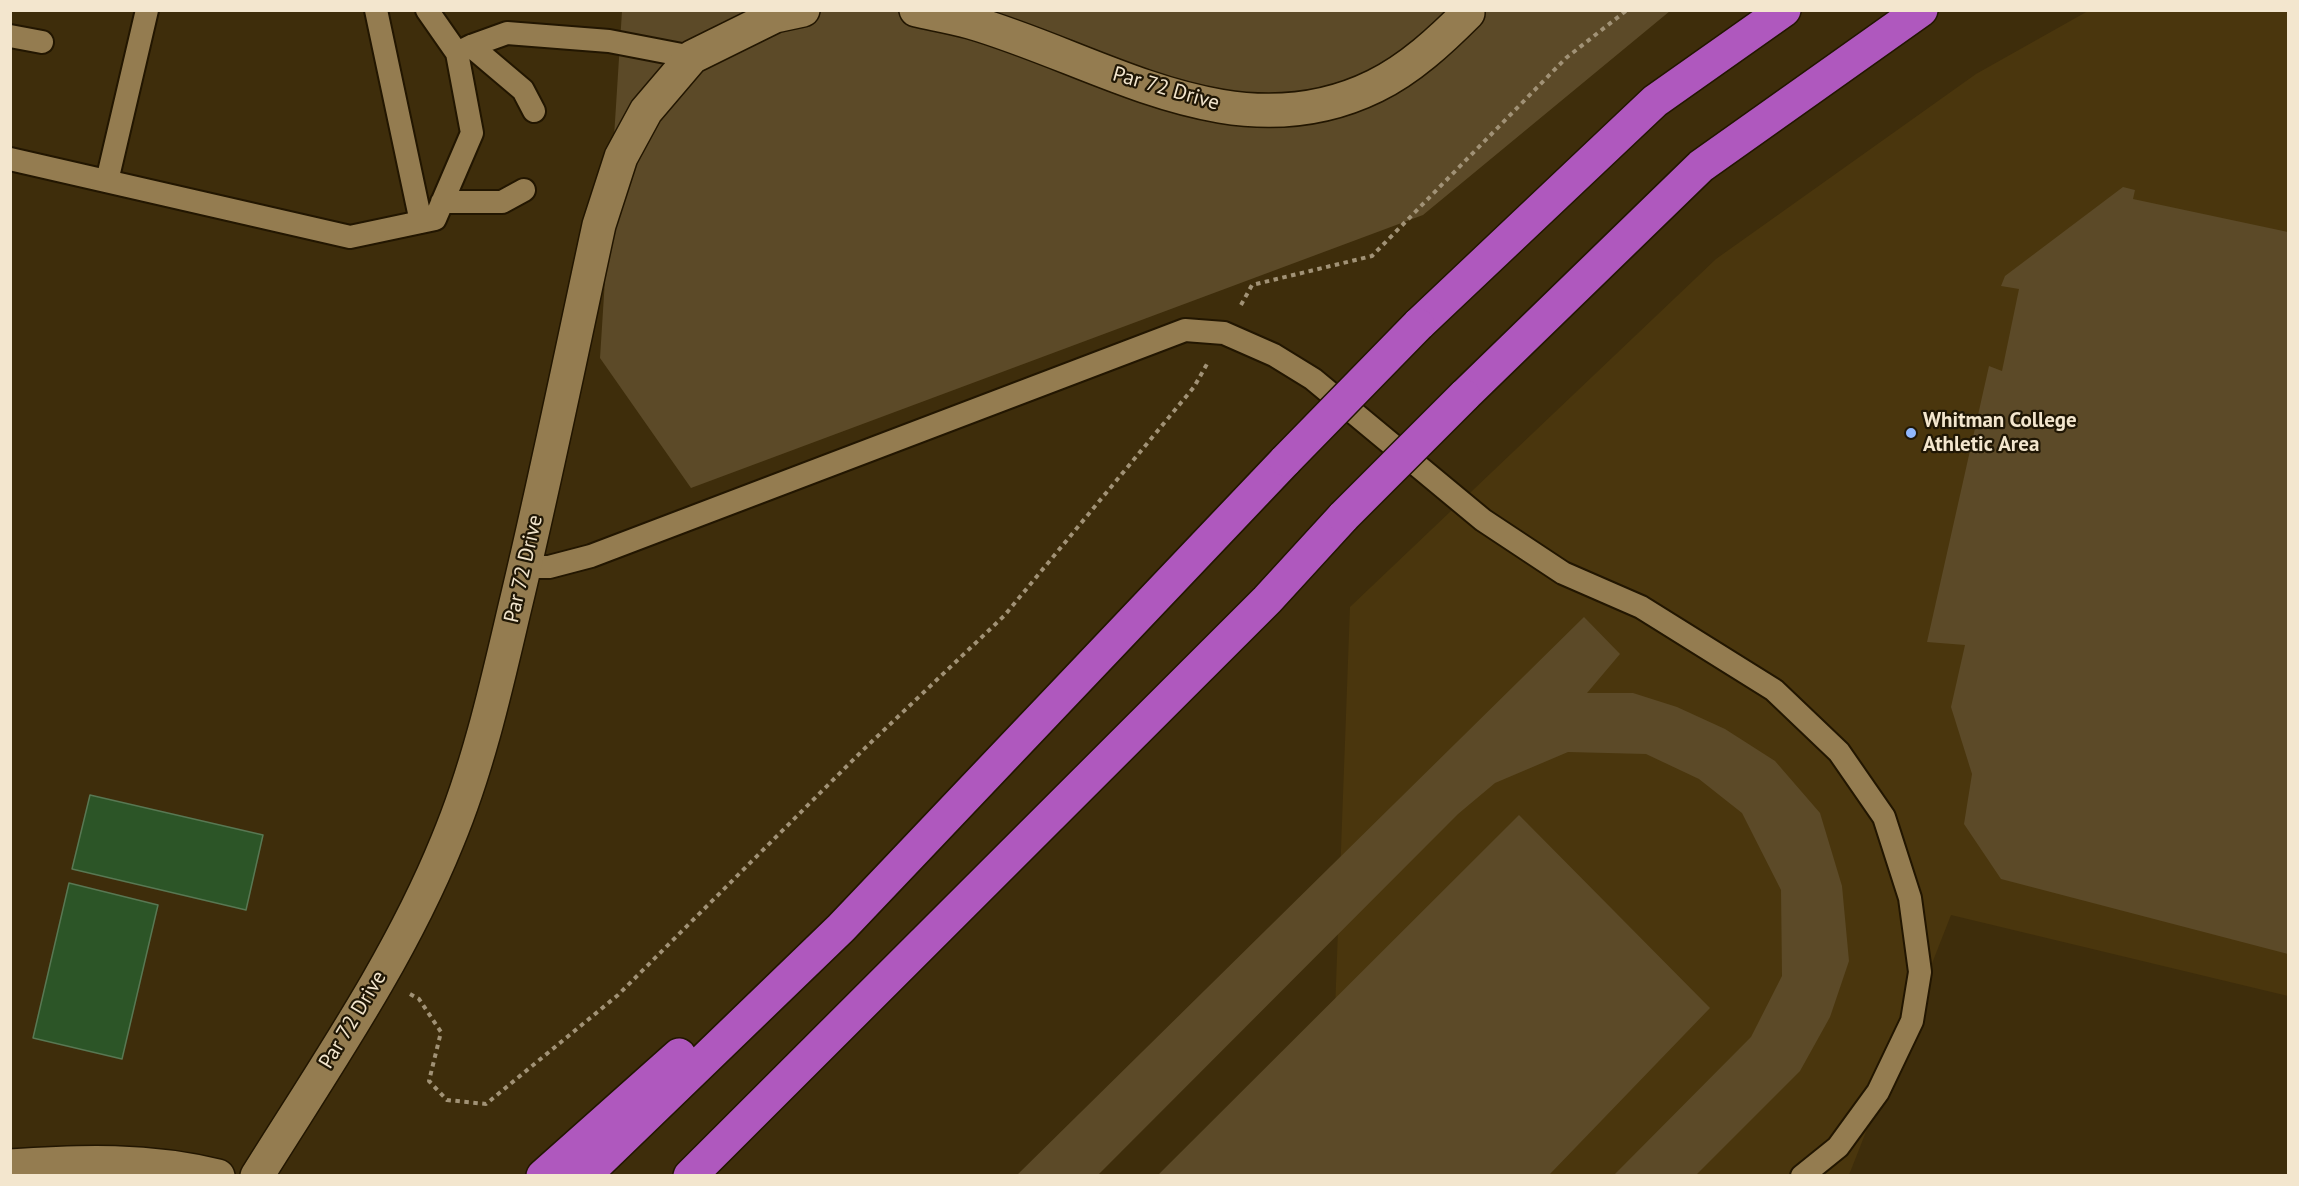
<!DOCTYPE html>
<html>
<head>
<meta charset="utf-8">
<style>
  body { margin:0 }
  #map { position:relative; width:2299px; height:1186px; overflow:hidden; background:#3e2d0b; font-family:"PT Sans",sans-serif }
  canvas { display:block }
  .frame { position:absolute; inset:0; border:12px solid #f3e6ce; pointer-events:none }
</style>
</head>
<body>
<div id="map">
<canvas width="2299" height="1186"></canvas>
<div class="frame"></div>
</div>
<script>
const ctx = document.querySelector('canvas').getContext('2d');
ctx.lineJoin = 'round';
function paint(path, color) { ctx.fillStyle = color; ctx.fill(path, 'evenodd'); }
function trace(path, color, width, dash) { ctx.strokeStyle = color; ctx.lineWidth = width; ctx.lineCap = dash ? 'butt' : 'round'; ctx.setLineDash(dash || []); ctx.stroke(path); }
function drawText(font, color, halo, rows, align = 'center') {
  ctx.font = font + ' "PT Sans",sans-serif'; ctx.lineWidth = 4.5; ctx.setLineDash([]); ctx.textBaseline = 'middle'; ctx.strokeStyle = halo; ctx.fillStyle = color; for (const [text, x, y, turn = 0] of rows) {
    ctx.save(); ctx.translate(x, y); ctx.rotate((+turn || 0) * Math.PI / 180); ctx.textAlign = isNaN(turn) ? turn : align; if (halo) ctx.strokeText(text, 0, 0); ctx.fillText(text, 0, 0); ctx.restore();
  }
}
paint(new Path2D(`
  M2088,11H2288V996L1951,915L1849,1175L1338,1176L1329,1172L1350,607L1716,259L1976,74Z`), '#4a360d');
paint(new Path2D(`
  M622,11H1670L1423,215L691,488L600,358Z
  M2123,187L2135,190L2133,199L2288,232V954L2001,879L1964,824L1972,774L1951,707L1965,645L1927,642L1989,366L2002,371L2019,289L2001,286L2005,276Z
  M1584,617L1620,654L1587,693H1633L1677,707L1725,729L1775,761L1820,813L1842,886L1849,961L1830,1017L1800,1071L1696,1175H1614L1751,1037L1782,976L1781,890L1742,813L1699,779L1646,754L1568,752L1495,783L1458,814L1098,1175H1017Z
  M1519,815L1710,1008L1549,1175H1158Z`), '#5c4a28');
const building = new Path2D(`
  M90,795L263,835L246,910L72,869Z
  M69,883L158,905L122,1059L33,1038Z`);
paint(building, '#2c5527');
trace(building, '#587853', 1.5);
const service = new Path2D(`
  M376,10L421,222
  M10,36L42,42
  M471,46L507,33L609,41L692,57
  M461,51L471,46L523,90L534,111
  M10,159L350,237L435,219L472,133L457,53L427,10
  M107,181L147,10
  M442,202H502L524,190
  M525,567H549L591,556L1185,330L1224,333L1274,355L1313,379L1483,520L1563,573L1641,607L1774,690L1839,752L1884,817L1910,898L1920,972L1912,1021L1878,1092L1838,1147L1802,1176`);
const minor = new Path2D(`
  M916,10C934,14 952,17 970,22C1102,60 1235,155 1375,86C1410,69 1441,40 1468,13
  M257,1176C325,1067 399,960 447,842C478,768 496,688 514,611C545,483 571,354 599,225L621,157L646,111L692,57L775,16L803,10`);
const tertiary = new Path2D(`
  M10,1166C82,1161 148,1159 218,1176`);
const motorway = new Path2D(`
  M1418,325L1655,101L1784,10
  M1464,396L1701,166L1921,10
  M543,1176L679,1055
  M584,1176L841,928L1286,460
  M690,1176L1267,600L1344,516`);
trace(service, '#221601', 26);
trace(minor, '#221601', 36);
trace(tertiary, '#221601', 36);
trace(motorway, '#221601', 36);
trace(new Path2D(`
  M1241,305L1252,285L1372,256L1566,58L1627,10
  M410,994L419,999L441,1032L429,1081L447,1100L486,1104L618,995L863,750L1004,616L1194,387L1207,364`), '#a19276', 4, [4.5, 4.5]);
trace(service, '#947c50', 22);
trace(minor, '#947c50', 33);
trace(tertiary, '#947c50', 33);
trace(motorway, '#af58be', 33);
const motorwayBridge = new Path2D(`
  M1286,460L1418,325
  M1344,516L1464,396`);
trace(motorwayBridge, '#221601', 36, []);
trace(motorwayBridge, '#af58be', 33);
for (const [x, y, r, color] of [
  [1911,433,6,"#91b8fd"]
]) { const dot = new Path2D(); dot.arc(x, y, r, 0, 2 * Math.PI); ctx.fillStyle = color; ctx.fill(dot); trace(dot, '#201705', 2); }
drawText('21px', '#f3e6ce', '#201705', [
  ["Par 72 Drive",1166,89,16],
  ["Par 72 Drive",524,569,-77],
  ["Par 72 Drive",353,1020,-59]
]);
drawText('bold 21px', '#f3e6ce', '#201705', [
  ["Whitman College",1923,421],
  ["Athletic Area",1923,445]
], 'left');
</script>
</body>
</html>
